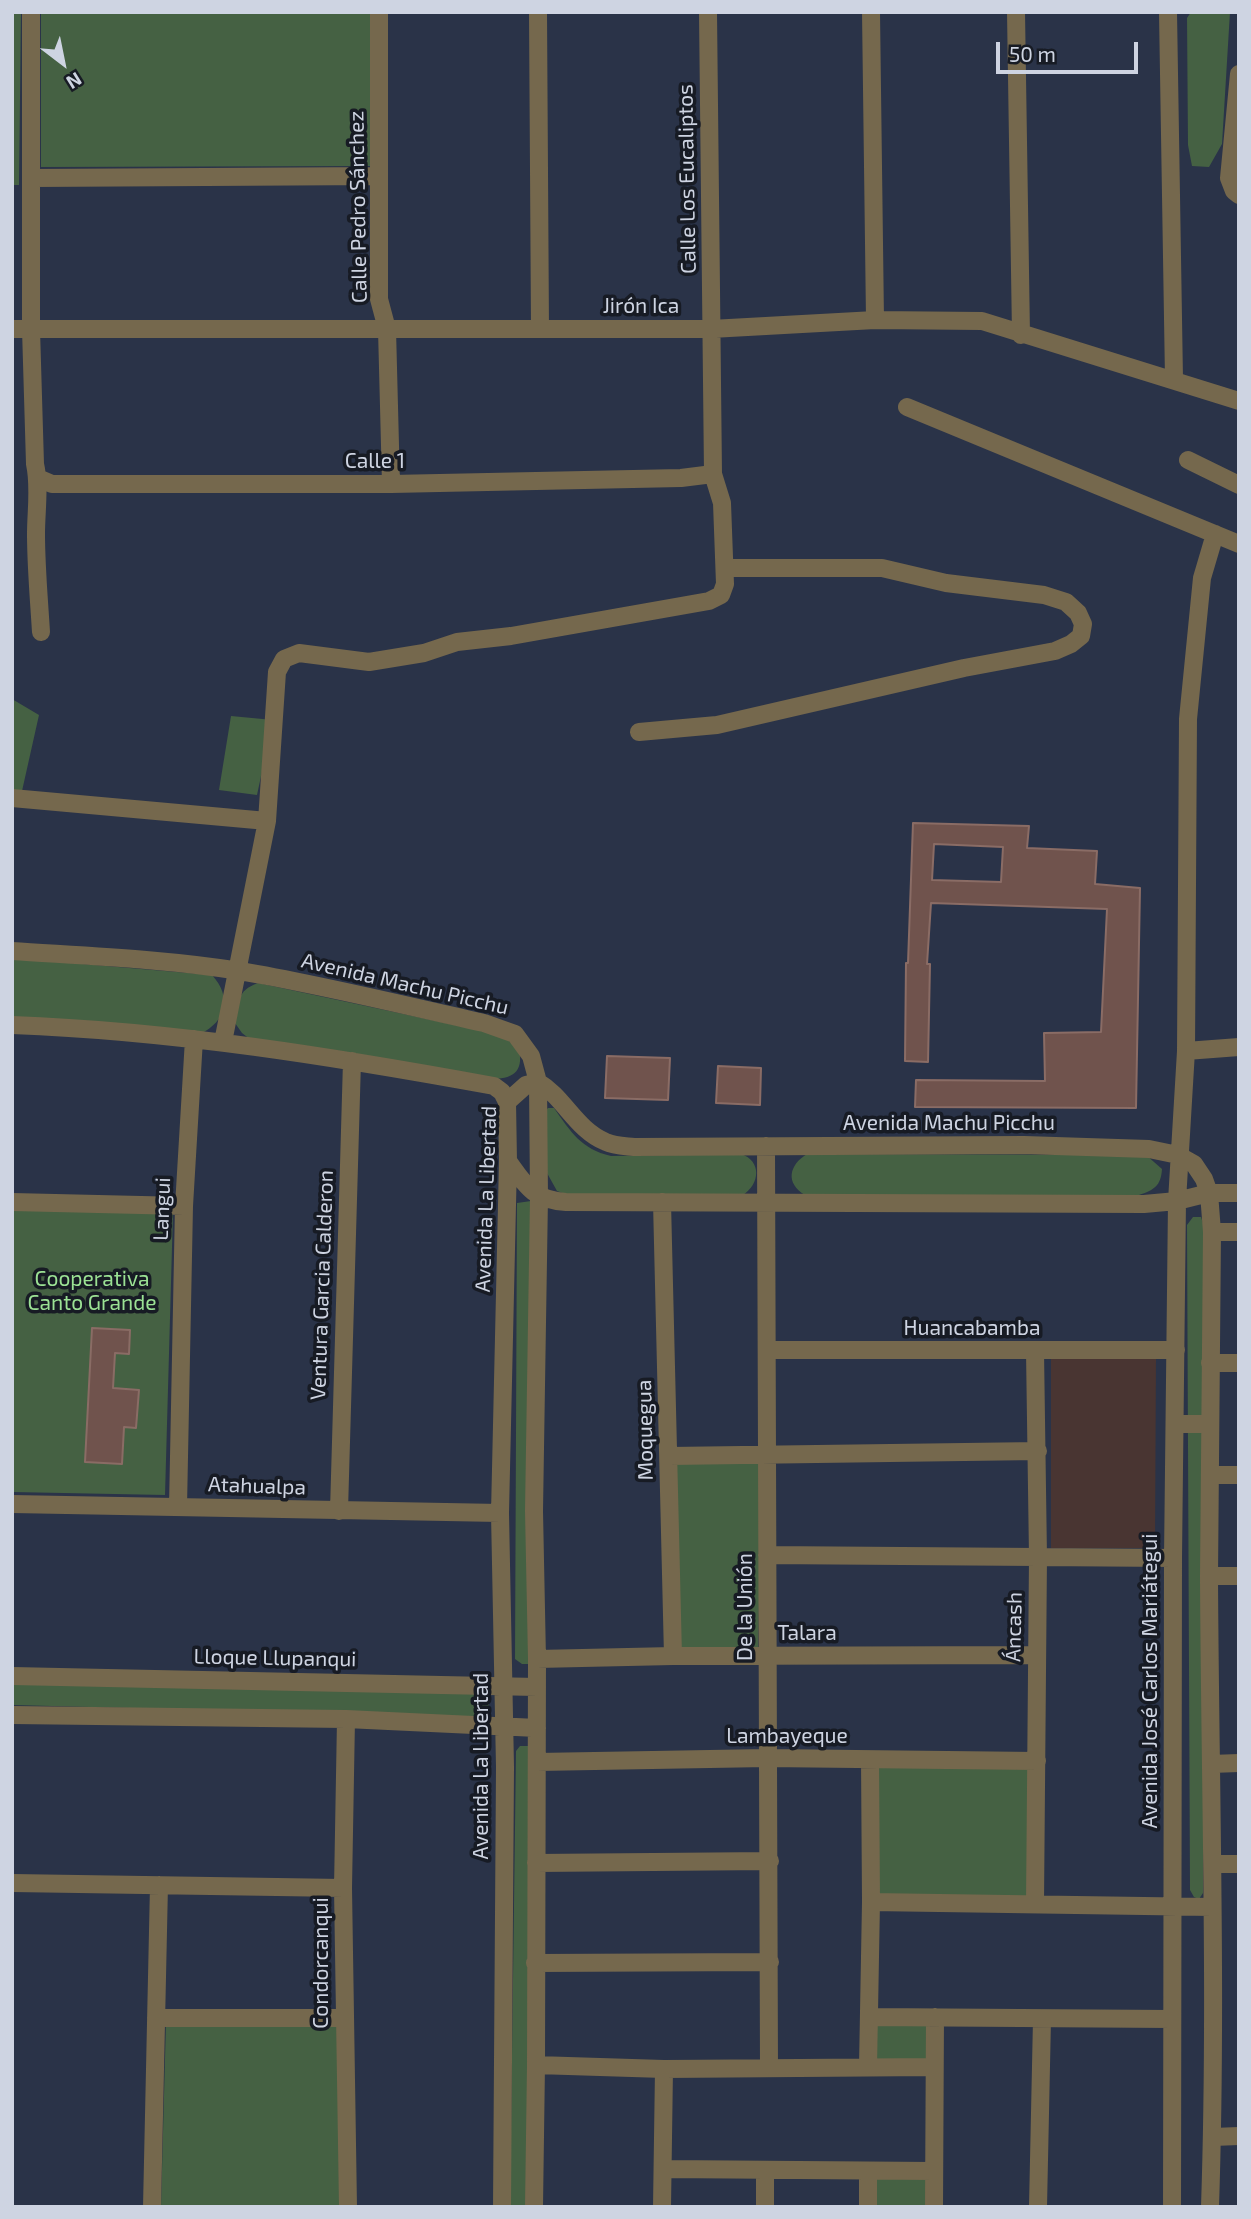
<!DOCTYPE html>
<html>
<head>
<meta charset="utf-8">
<style>
  body { margin:0 }
  #map { position:relative; width:1251px; height:2219px; overflow:hidden; background:#2a3348; font-family:"Exo 2",sans-serif }
  canvas { display:block }
  .frame { position:absolute; inset:0; border:14px solid #ced4e2; pointer-events:none }
  .north { position:absolute; left:28px; top:28px; width:70px; height:70px; -webkit-text-stroke:5px #171b24; paint-order:stroke; rotate:148deg; font-size:19px; font-weight:700; line-height:28px; text-align:center; color:#ced4e2 }
  .north::after { content:''; display:block; margin:auto; width:24px; height:32px; background:#ced4e2; clip-path:polygon(50% 0,100% 100%,50% 72%,0 100%) }
  .scale { position:absolute; left:996px; top:42px; width:142px; height:32px; box-sizing:border-box; border:4px solid #ced4e2; border-top:0; padding-left:9px; font-size:21px; line-height:24px; white-space:nowrap; color:#ced4e2; -webkit-text-stroke:5px #171b24; paint-order:stroke }
</style>
</head>
<body>
<div id="map">
<canvas width="1251" height="2219"></canvas>
<div class="frame"></div>
<div class="north">N</div>
<div class="scale">50 m</div>
</div>
<script>
const ctx = document.querySelector('canvas').getContext('2d');
ctx.lineJoin = 'round';
function paint(path, color) { ctx.fillStyle = color; ctx.fill(path, 'evenodd'); }
function trace(path, color, width, dash) { ctx.strokeStyle = color; ctx.lineWidth = width; ctx.lineCap = dash ? 'butt' : 'round'; ctx.setLineDash(dash || []); ctx.stroke(path); }
function drawText(font, color, halo, rows, align = 'center') {
  ctx.font = font + ' "Exo 2",sans-serif'; ctx.lineWidth = 7; ctx.setLineDash([]); ctx.textBaseline = 'middle'; ctx.strokeStyle = halo; ctx.fillStyle = color; for (const [text, x, y, turn = 0] of rows) {
    ctx.save(); ctx.translate(x, y); ctx.rotate((+turn || 0) * Math.PI / 180); ctx.textAlign = isNaN(turn) ? turn : align; if (halo) ctx.strokeText(text, 0, 0); ctx.fillText(text, 0, 0); ctx.restore();
  }
}
paint(new Path2D(`
  M1051,1356H1156L1155,1548H1051Z`), '#493532');
paint(new Path2D(`
  M12,12H21L19,185H12Z
  M41,12H371V166L41,167Z
  M1191,12H1230L1222,144L1209,167L1192,166L1188,145L1187,18Z
  M12,699L39,715L22,791L12,790Z
  M231,716L273,720L257,795L219,790Z
  M12,958L212,975C232,997 227,1021 200,1034L12,1020Z
  M258,983L502,1035L519,1049C524,1073 512,1079 490,1079L251,1040L242,1033L235,1023C239,1002 236,991 258,983Z
  M548,1108H554C571,1132 581,1149 611,1156L741,1154C762,1161 760,1184 743,1195H568L557,1191L547,1173L544,1113Z
  M807,1154L1146,1155L1162,1169C1161,1186 1154,1190 1139,1195H805C785,1183 789,1165 807,1154Z
  M531,1201L528,1664H522L515,1659L517,1203Z
  M12,1210L173,1212L165,1495L12,1492Z
  M1193,1217H1201L1204,1226L1203,1893L1199,1899L1194,1897L1190,1890L1187,1225Z
  M762,1460L758,1651L679,1650L674,1462Z
  M12,1683L483,1691C491,1700 491,1710 481,1717L12,1705Z
  M520,1746H529L528,2207H510L516,1751Z
  M875,1763L1032,1766L1031,1897L876,1898Z
  M876,2021H930V2061H876Z
  M166,2022L338,2023L340,2207H161Z
  M872,2176H929L930,2207H873Z`), '#456143');
const building = new Path2D(`
  M913,823L1029,826L1027,848L1097,851L1095,884L1140,888L1136,1108L915,1107L916,1080L1045,1081L1044,1033L1101,1032L1107,909L931,903L927,964H930L928,1062L905,1061L906,963H908ZM934,844L1003,847L1001,882L932,880Z
  M607,1056L670,1058L668,1100L605,1098Z
  M718,1066L761,1068L760,1105L716,1103Z
  M92,1328L130,1330L129,1354L115,1353L113,1388L139,1390L136,1428L124,1427L122,1464L85,1462Z`);
paint(building, '#70534d');
trace(building, '#8a6c65', 2);
trace(new Path2D(`
  M31,12V329L35,464C40,486 36,511 36,534C36,567 39,599 41,632
  M379,12V299L387,329L391,484
  M538,12L540,329
  M871,12L875,320
  M1016,12L1021,335
  M1168,12L1174,379
  M1239,74L1229,178L1234,191L1239,195
  M33,178L378,176
  M12,329H711L875,320L982,321L1239,401
  M907,407L1239,544
  M1188,460L1239,485
  M38,478L52,484H391L681,478L713,474
  M639,732L717,725L964,668L1055,651L1071,644L1081,636L1083,624L1078,613L1066,602L1044,595L946,583L882,568H725
  M12,798L267,821
  M12,951C87,956 166,959 240,971C322,985 403,1005 484,1023L515,1034L531,1056L538,1082L539,1197L534,1511L537,1659L536,2065L534,2207
  M12,1025C175,1031 335,1057 494,1086L502,1092L507,1102
  M223,1042L267,821L277,672L284,659L299,653L369,662L424,653L457,642L511,636L709,601L721,595L725,584L722,503L713,474L708,12
  M1186,1051L1239,1047
  M538,1082C564,1097 576,1130 606,1142C614,1146 625,1146 634,1147L1024,1145L1149,1149L1178,1155L1194,1164L1204,1179L1209,1193L1212,1232C1210,1347 1209,1462 1209,1576C1210,1786 1217,1997 1210,2207
  M766,1146L769,2067
  M508,1161C526,1186 533,1200 566,1202L1144,1204L1177,1201L1209,1193H1239
  M12,1202L184,1206
  M662,1202L673,1656
  M1212,1232H1239
  M767,1350H1176
  M1035,1351L1038,1557L1035,1903
  M1210,1363H1239
  M1175,1424H1210
  M669,1456L1038,1451
  M1210,1475H1239
  M12,1504L500,1513
  M178,1507L184,1206L194,1039
  M339,1511L352,1061
  M767,1555L1173,1558
  M1209,1576H1239
  M537,1659L673,1656L1036,1655
  M12,1676L537,1687
  M12,1715L346,1719L537,1728
  M346,1719L343,1888L348,2207
  M537,1762L767,1758L1037,1761
  M1211,1764L1239,1763
  M536,1863L770,1861
  M1213,1864H1239
  M12,1883L343,1888
  M871,1902L1212,1907
  M535,1963L770,1962
  M869,2017L1172,2019
  M156,2018H344
  M536,2065L664,2069L934,2067
  M868,2067L871,1902L870,1760
  M1213,2137L1239,2136
  M663,2169L934,2171
  M765,2171V2207
  M152,2207L159,1885
  M502,2207L505,1767L500,1513L508,1161L507,1102L526,1085L538,1082
  M662,2207L664,2069
  M868,2207V2171
  M934,2207L935,2017
  M1038,2207L1042,2019
  M1172,2207L1173,1558L1177,1201L1186,1051L1188,719L1202,578L1215,534`), '#75684d', 18);
drawText('21px', '#ced4e2', '#171b24', [
  ["Calle Los Eucaliptos",687,179,-91],
  ["Calle Pedro Sánchez",358,207,-91],
  ["Jirón Ica",641,306],
  ["Calle 1",375,461],
  ["Avenida Machu Picchu",405,984,13],
  ["Avenida Machu Picchu",949,1123],
  ["Avenida La Libertad",486,1199,-88],
  ["Langui",162,1209,-88],
  ["Ventura Garcia Calderon",322,1285,-88],
  ["Huancabamba",972,1328],
  ["Moquegua",645,1430,-91],
  ["Atahualpa",257,1486,2],
  ["De la Unión",745,1607,-90],
  ["Áncash",1014,1627,-89],
  ["Talara",807,1633],
  ["Lloque Llupanqui",275,1658,1],
  ["Avenida José Carlos Mariátegui",1150,1681,-90],
  ["Lambayeque",787,1736],
  ["Avenida La Libertad",481,1766,-90],
  ["Condorcanqui",321,1963,-90]
]);
drawText('21px', '#9be194', '#171b24', [
  ["Cooperativa",92,1279],
  ["Canto Grande",92,1303]
]);
</script>
</body>
</html>
